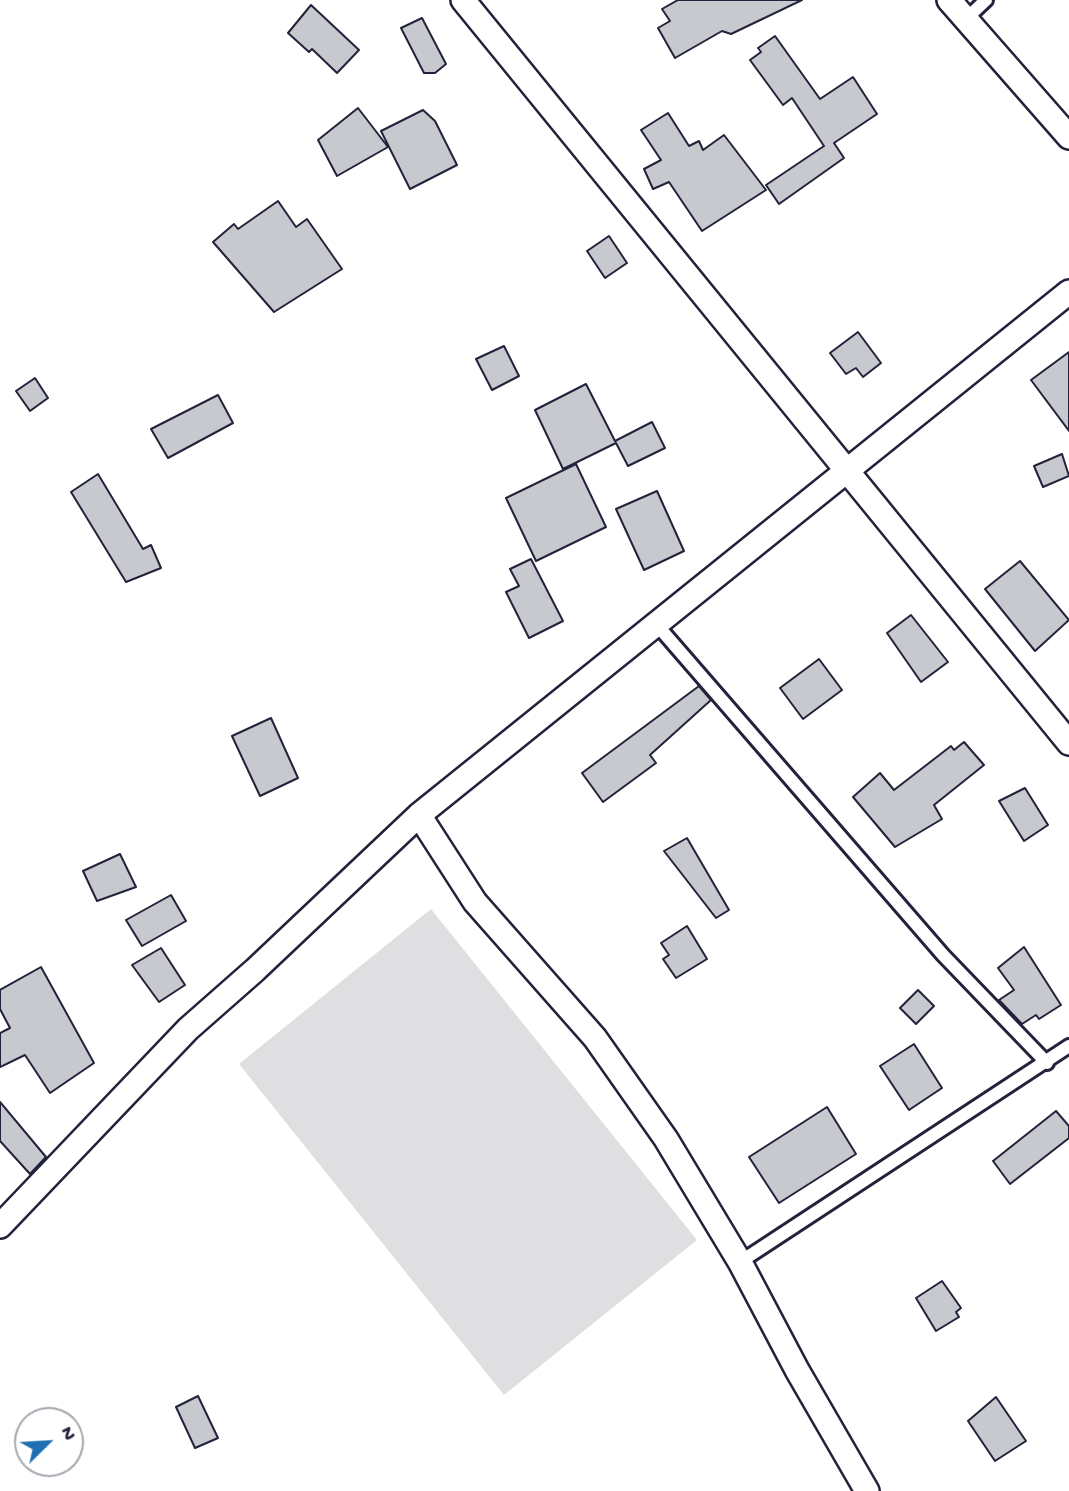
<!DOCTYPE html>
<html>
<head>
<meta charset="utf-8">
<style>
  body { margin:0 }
  #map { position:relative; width:1069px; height:1491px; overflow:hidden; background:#fff; font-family:"Gochi Hand",sans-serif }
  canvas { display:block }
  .north { position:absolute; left:14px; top:1407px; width:70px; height:70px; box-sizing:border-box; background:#fff; border:2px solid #a7a7b1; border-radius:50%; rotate:66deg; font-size:19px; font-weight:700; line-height:28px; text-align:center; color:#22223b }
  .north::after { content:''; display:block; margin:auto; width:24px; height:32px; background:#1f6fb2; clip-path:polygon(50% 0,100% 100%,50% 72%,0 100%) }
</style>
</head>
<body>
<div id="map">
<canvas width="1069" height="1491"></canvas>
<div class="north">N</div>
</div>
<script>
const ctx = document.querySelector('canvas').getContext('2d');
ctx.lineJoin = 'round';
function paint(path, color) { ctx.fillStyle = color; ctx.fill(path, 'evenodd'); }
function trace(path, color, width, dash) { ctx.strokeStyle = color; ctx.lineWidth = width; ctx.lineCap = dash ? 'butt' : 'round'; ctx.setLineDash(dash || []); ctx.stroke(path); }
paint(new Path2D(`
  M431,909L697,1240L504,1395L239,1064Z`), '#dfdfe2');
const building = new Path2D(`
  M678,0H802L731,34L722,31L675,58L658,28L670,21L662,9Z
  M311,5L359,50L337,73L312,49L309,52L288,33Z
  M422,18L446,64L435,73H424L401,28Z
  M775,36L820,99L853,77L877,114L834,143L844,158L779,204L766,185L824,146L792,98L783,105L750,60L761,52L758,48Z
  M358,108L388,147L337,176L318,140Z
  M423,110L435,121L457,165L410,189L381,131Z
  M668,113L689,146L699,141L703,150L724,135L766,190L702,231L669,182L653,189L644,169L661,160L641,130Z
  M278,201L296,227L307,219L342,269L274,312L213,242L234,224L238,229Z
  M609,236L627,263L605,278L587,251Z
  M858,332L881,363L863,377L856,368L846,374L830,353Z
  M504,346L519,376L492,390L476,359Z
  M1069,352V431L1031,380Z
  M35,378L48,398L30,411L16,391Z
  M586,384L615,441L652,422L665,448L628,466L616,443L563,469L535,410Z
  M218,395L233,423L168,458L151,429Z
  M1062,454L1069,476L1043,487L1034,466Z
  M576,464L606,527L536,561L506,498Z
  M98,474L143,549L151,545L161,568L126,582L71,492Z
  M657,491L684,551L644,570L616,509Z
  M531,559L563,621L529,638L506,592L519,586L510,569Z
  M1020,561L1069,620L1035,651L985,589Z
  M911,615L948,662L921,682L887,633Z
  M819,659L842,690L803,719L780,688Z
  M699,686L711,700L650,755L656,763L603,802L582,773Z
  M271,718L298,778L260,796L232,736Z
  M964,742L984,765L934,805L942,819L895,847L853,797L880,773L894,790L951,746L954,750Z
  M1025,788L1048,825L1024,841L999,801Z
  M687,838L729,910L716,918L664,851Z
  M120,854L136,887L97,901L83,871Z
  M171,895L186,921L142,946L126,920Z
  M687,926L707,959L676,978L663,959L669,955L661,943Z
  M1024,947L1061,1005L1039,1019L1036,1015L1022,1024L999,1000L1014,990L998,968Z
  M161,948L185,985L159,1002L132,965Z
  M41,967L94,1063L50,1093L25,1055L0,1067V1033L10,1028L0,1009V990Z
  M918,990L934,1006L916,1024L900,1008Z
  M914,1044L942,1088L909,1110L880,1066Z
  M0,1102L46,1157L30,1174L0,1141Z
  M827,1107L856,1154L779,1203L749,1157Z
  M1056,1111L1069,1126V1138L1010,1184L993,1161Z
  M942,1281L961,1308L956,1312L959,1317L936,1331L916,1298Z
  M198,1396L218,1438L195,1448L176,1407Z
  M996,1397L1026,1441L995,1461L968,1421Z`);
paint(building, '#c8c8cf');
trace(building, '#22223b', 2);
const lane = new Path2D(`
  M966,19L986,0
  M657,625L943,955L1047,1063
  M740,1262L1069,1046`);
const street = new Path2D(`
  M463,0L1069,743
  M949,0L1069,137
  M419,815L475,902L595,1038L666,1139L740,1262L797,1370L867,1491
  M0,1226L188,1029L255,970L419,815L1069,292`);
trace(lane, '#22223b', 18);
trace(street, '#22223b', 28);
trace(lane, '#fff', 12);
trace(street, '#fff', 23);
</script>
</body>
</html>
